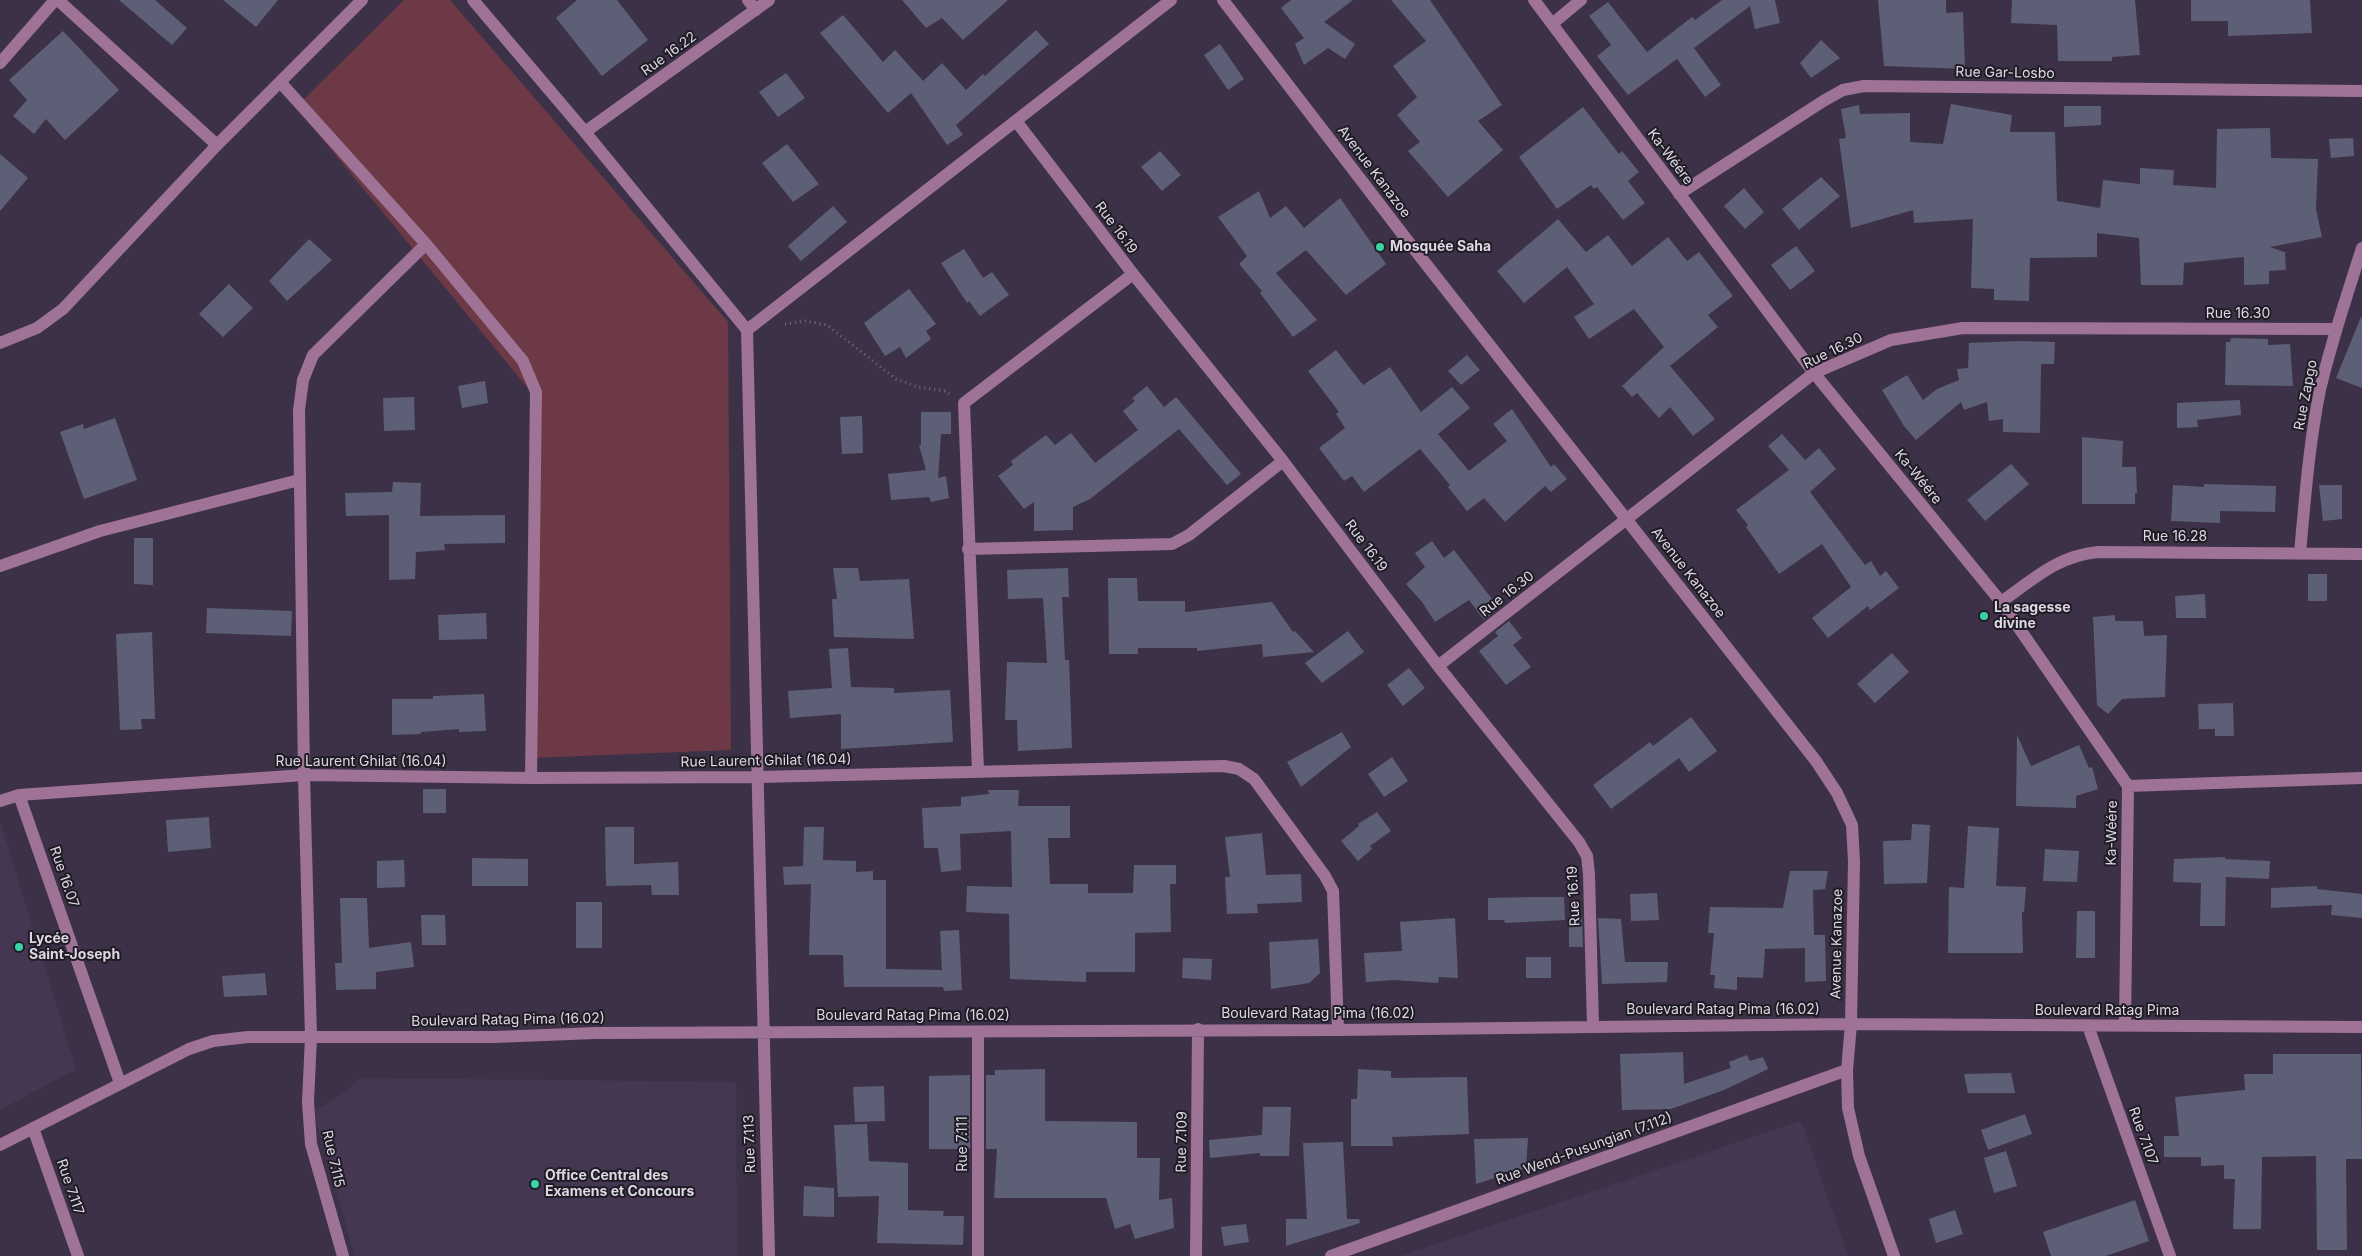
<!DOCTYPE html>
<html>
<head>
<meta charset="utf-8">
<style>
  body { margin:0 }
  canvas { display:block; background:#3c3146 }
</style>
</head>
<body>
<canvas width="2362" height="1256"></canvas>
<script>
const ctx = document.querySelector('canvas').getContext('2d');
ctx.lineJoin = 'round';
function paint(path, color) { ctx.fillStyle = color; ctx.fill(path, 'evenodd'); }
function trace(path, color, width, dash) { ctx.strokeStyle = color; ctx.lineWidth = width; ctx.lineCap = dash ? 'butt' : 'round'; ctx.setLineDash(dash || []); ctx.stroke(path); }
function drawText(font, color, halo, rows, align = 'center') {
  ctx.font = font + ' Inter,sans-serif'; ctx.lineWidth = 4; ctx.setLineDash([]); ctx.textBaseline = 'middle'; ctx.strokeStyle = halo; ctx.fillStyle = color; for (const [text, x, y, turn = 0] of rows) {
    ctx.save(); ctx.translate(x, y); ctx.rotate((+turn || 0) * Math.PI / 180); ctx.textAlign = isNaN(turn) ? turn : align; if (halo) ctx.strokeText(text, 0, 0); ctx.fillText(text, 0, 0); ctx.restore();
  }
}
paint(new Path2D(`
  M1,824L76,1069L0,1110V825Z
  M361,1078L736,1082L737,1256H355L313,1111L333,1101Z
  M1801,1121L1848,1256H1401Z`), '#453752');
paint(new Path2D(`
  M404,0H450L728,322L731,750L530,758L531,392L296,107Z`), '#6d3947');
paint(new Path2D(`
  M119,0H155L187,28L172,45Z
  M223,0H278L256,27Z
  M577,0H617L648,40L602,76L556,18Z
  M902,0H1008L963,40L942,18L926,28Z
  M1291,0H1353L1324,22L1355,44L1345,59L1328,48L1304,65L1295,44L1304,38L1281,8Z
  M1391,0H1430L1502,105L1478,121L1503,150L1448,197L1408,151L1420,142L1397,115L1417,97L1393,66L1426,41Z
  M1722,0H1775L1780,23L1755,29L1750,6L1694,48L1721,85L1705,97L1677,59L1628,95L1597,56L1611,45L1589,16L1608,2L1647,52L1692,17L1695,20Z
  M1878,0H1946V13L1963,12L1965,69L1884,66Z
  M2012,0H2135L2140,55L2112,57V61H2058L2057,25L2011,23Z
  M2191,0H2310L2312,33L2228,36V21H2191Z
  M843,15L883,62L895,50L923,81L942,63L966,90L983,74L985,76L1036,30L1049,44L956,125L963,135L947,145L911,93L888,113L820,33Z
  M63,31L119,90L65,140L46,119L34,134L13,116L27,100L9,80Z
  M1821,40L1840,58L1811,78L1800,63Z
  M1220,44L1244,79L1228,90L1204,55Z
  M786,73L805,98L778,117L759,92Z
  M1951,104L2012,115L2010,132H2055L2057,201L2100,208L2103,180L2140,184V168L2174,170L2173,185L2216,188L2217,129L2270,128L2271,158L2318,159L2316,209L2322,237L2270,247L2287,253H2285L2286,270L2269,271V284L2244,285V257L2184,263L2183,285H2141L2139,238L2097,233V257L2030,258L2029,301L1994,300V289L1971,288L1973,219L1914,223L1913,210L1851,228L1839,139L1846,138L1841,109L1859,105L1860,114L1910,113V142L1943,144Z
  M2064,106H2101V125L2064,127Z
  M1583,107L1619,154L1622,151L1639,172L1628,181L1645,203L1623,220L1597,187L1594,189L1591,185L1557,209L1519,157Z
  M2353,138L2354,156L2331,158L2329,139Z
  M787,144L819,184L793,202L762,163Z
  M1160,151L1181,175L1162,191L1141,167Z
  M0,154L28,178L0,211Z
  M1821,177L1840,196L1799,230L1782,209Z
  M1744,188L1764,212L1745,229L1724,206Z
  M1259,191L1270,218L1286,206L1304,228L1340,198L1386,264L1346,295L1306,250L1276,273L1317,320L1293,337L1260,293L1262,291L1239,264L1247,256L1218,217Z
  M833,206L847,222L801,261L788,246Z
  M1558,219L1586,252L1608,235L1632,266L1668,237L1687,261L1699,252L1733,296L1708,315L1718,327L1670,366L1715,419L1693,436L1670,407L1659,418L1637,393L1632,397L1622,386L1664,347L1634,309L1589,339L1574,317L1594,304L1567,267L1524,303L1497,271Z
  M309,239L332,260L287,301L269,281Z
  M1796,246L1815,271L1790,290L1771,265Z
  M964,249L983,278L992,272L1009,295L980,316L969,301L967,303L941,263Z
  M229,284L253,308L223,337L199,314Z
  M909,289L936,324L926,331L931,339L906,358L900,347L885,356L864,323Z
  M2361,317H2362V388L2336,378Z
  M2231,338L2268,339V345L2290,344L2293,386L2225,385L2226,342H2230Z
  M2020,341L2055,342L2054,364H2041L2040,433L2003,432V419L1989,421L1987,402L1964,410L1961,402L1916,440L1904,426L1882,390L1907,375L1923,400L1937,389L1959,380L1957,369L1968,368L1969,343Z
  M1336,350L1363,385L1390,367L1421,412L1452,387L1470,408L1438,434L1469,471L1507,441L1493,424L1512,409L1551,467L1554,464L1567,479L1551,492L1545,486L1505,522L1484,498L1467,511L1448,487L1450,485L1420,449L1364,492L1352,476L1344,481L1319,448L1345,428L1336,414L1339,412L1308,371Z
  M1467,355L1480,370L1461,385L1448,371Z
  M485,381L488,403L462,408L458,386Z
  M1147,386L1164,407L1176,397L1241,474L1227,485L1179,429L1090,499L1073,507V530L1034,531V502L1024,509L998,476L1013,465L1011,461L1046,435L1055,445L1071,433L1095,463L1138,430L1123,411L1135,401L1132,398Z
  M414,397L415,430L384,431L383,398Z
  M2240,400L2241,415L2197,420L2198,427L2177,428V403Z
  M921,412H951V434H941L938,478L946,476L949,498L931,502L929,497L891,500L888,474L926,470L919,445H921Z
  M862,416L863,453L842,454L840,417Z
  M115,418L137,480L84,499L60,432L83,424L84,429Z
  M1782,434L1805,460L1819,448L1836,469L1810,492L1865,565L1871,561L1880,576L1886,571L1899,588L1870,610L1868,606L1828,638L1812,618L1851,587L1822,544L1779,574L1746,527L1748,525L1736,510L1789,470L1768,446Z
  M2082,437L2123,441L2122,467H2136L2137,493H2135V504H2082Z
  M2011,464L2029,484L1985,521L1967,500Z
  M393,482L421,483L420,516L505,515V543L444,544L445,550L416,552L415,579L389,580V515L346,516L345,493L392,492Z
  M2204,484L2276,486L2275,512L2220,511V523L2171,521L2173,485L2204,487Z
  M2319,485H2342V519L2323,521Z
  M134,538H153V585L134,584Z
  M1432,541L1444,558L1454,550L1499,608L1484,620L1469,600L1435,622L1422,602L1406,584L1425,567L1415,553Z
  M833,568H858L860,581L909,579L914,639L834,637L832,599H837Z
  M1068,568L1069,597H1062L1065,660H1069L1072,748L1018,751L1017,720H1005L1007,662L1047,663L1043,598L1008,599L1007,570Z
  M2308,574H2327V601H2308Z
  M1108,578H1137L1138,601H1185V612L1272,602L1293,632L1295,631L1314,652L1263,657L1262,644L1197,651V648H1138V654H1109Z
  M2205,594L2206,618H2176L2175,596Z
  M207,608L292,611L291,636L206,633Z
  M486,613L487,639L439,640L438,615Z
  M2115,615V621H2143L2144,636L2167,635L2165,697L2122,699L2108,714L2097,705L2093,617Z
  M1509,621L1522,638L1513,645L1531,667L1506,685L1479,651L1498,636L1495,632Z
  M1348,631L1364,652L1322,683L1305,663Z
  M152,632L155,719H141L142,729L120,730L116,634Z
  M848,648L851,687L894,688V693L950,690L953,742L841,749V714L790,718L788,691L832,688L829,649Z
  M1892,653L1909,672L1875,703L1857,684Z
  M1409,668L1425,688L1403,706L1387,685Z
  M484,694L486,731L459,732V729L421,732V734L392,735V699H433V696Z
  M2233,703L2234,736H2215V729H2199L2198,704Z
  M1691,717L1717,751L1689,772L1679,758L1611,809L1593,785L1650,742L1653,746Z
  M1342,732L1351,747L1301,787L1287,762Z
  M2017,735L2031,766L2079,745L2089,768L2092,767L2098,789L2076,796V808L2016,806Z
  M1392,757L1408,781L1384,797L1368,774Z
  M423,789H446V813H423Z
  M988,790H1019L1018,806H1070V838H1048L1050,884H1088V893H1133L1134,865H1176V884H1170L1171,932L1135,933V972H1086V982L1010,979L1009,914L966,912L967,886L1012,887L1011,831L960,834L961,870L941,872L938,848H924L922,808L961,806V797L989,794Z
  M1377,812L1391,831L1370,846L1372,849L1358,861L1341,841L1359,826L1358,824Z
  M209,817L211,848L168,852L166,820Z
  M1912,824L1930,825L1927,883L1884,884L1883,841L1911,840Z
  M1968,826L1999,828L1996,886L2026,887L2024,912H2022L2023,953H1948L1949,887L1964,888Z
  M605,827H634V864L678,862L679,895H652L651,885L606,886Z
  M804,827H824L823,860L856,861V872L873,871V880H886V969L942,970L940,931L959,930L962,990L944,991L943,987H844L843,955H809L811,884L784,885L783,867L803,866Z
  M1262,833L1266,875L1301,874L1302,902L1257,904L1258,913L1227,914L1225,877H1230L1225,837Z
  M2045,849L2079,851L2077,882L2043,881Z
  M2225,857V859L2270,861L2269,879L2226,877L2225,926H2200L2201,883L2173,882L2174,859Z
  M472,858L528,859V886H472Z
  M404,860L405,887L377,888V861Z
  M1790,871H1828L1825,889L1813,890L1814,935H1825L1826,981L1805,982V948L1765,949L1763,978L1737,977V990L1714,988L1715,975H1710L1714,933H1708L1710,907L1783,908Z
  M2317,886V889L2362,894V918L2331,915L2332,905L2271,908V888Z
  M1657,893L1659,920L1631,921L1630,894Z
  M1531,897H1564L1565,920L1505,923L1504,920H1488V898Z
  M340,898H367L369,948L411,942L414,967L376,972V989L336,990L335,963H342Z
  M576,902H602V948H576Z
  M2077,911H2095V958H2076Z
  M421,915H445L446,945H422Z
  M1569,916L1582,917L1583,947H1569Z
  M1455,918L1458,978L1439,977L1438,983L1394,980L1366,982L1364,953L1402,951L1400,922Z
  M1598,918L1621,919L1625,962H1668L1667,982L1602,984Z
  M1318,939L1320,973L1309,983L1271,989L1269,942Z
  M1526,957H1551V978H1526Z
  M1183,958L1212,959L1211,980L1182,978Z
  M265,973L267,995L224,997L222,976Z
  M1683,1052L1684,1084L1731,1068L1729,1062L1747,1055L1750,1061L1763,1057L1768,1069L1724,1090L1671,1109L1622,1110L1620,1054Z
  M2273,1054H2361L2362,1159H2346L2347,1250H2317L2316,1156L2262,1157L2261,1229H2233L2235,1179H2224V1165L2201,1166V1157H2164V1136H2179L2175,1097L2245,1090L2244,1074H2273Z
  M1045,1069V1121L1137,1122V1158H1160L1159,1200L1172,1198L1174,1228L1135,1239L1130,1224L1115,1229L1106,1198H994L997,1149H986V1075H995V1070Z
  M1358,1069L1391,1071V1078L1467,1077L1469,1134L1392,1137L1393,1146H1351V1099H1357Z
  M2011,1073L2015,1093H1968L1964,1074Z
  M970,1075V1149H929V1076Z
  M884,1086L885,1121L855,1122L853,1087Z
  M1263,1107H1291L1289,1156H1260V1153L1210,1158L1209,1140L1262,1135Z
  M2025,1114L2032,1134L1988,1150L1981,1130Z
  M867,1124L869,1161L908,1163V1210L944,1211L943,1216H964L963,1245L877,1243L879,1196L838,1197L834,1125Z
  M1528,1138L1526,1168L1476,1184L1474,1139Z
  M1343,1142L1347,1219H1359L1360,1223L1286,1246V1219H1307L1303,1143Z
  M2006,1151L2017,1186L1994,1193L1984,1158Z
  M804,1186L834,1188V1217L803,1216Z
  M2135,1200L2149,1241L2106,1256H2051L2043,1232Z
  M1955,1210L1963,1234L1936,1243L1929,1219Z
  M1246,1224L1249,1242L1224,1246L1221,1227Z`), '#5c5f76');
trace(new Path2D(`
  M785,324L805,321L827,325L896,379L918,387L945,391L949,394`), '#746a7d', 3, [1, 4]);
trace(new Path2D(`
  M58,0L217,145
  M473,0L585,132L747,330L769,1256
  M748,0L756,10
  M1223,0L1404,236L1816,761L1837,793L1852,825L1854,861L1851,1024L1847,1070L1848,1108L1859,1156L1894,1256
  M1534,0L1814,373L2001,602L2128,786L2125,1026
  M1552,24L1581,0
  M0,63L55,0
  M281,83L426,244L523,361L536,392L531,778
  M1016,121L1133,274L1283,461L1438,666L1579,842L1587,856L1589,874L1593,1026
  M585,132L769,0
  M1679,194L1825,100L1843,90L1864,86L2362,91
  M747,330L1171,0
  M0,343L37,328L63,309L217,145L362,0
  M968,549L1172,544L1189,535L1283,461
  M2300,553C2305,499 2309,444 2320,390C2331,342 2347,295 2362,248
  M0,566L100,531L299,480
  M2001,602C2034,579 2057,556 2098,552L2362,554
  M1438,666L1814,373L1891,340L1963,328L2336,329
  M978,772L964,403L1133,274
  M2128,786L2362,778
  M19,795L120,1083
  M0,801L19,795L304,775L531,778L758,777L1224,766L1239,769L1254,779L1325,876L1333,891L1338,1030
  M2088,1026L2170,1256
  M978,1032V1256
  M33,1128L78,1256
  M0,1145L189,1049L213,1041L248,1037H495L595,1033L1338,1030L1851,1024L2362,1027
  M343,1256L311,1144L308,1102L311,1037L304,775L299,410L303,380L313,355L426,244
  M1196,1256L1198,1029
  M1331,1256L1847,1070`), '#9f7395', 12);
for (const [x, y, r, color] of [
  [1380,247,5,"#3ad4a5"],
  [1984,616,5,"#3ad4a5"],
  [19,947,5,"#3ad4a5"],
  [535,1184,5,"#3ad4a5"]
]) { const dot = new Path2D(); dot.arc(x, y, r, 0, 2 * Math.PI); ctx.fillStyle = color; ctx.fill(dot); trace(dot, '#201c25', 2); }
drawText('14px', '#ddd7e4', '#201c25', [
  ["Rue 16.22",669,54,-36],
  ["Rue Gar-Losbo",2005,73,1],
  ["Ka-Wéére",1670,157,53],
  ["Avenue Kanazoe",1374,172,53],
  ["Rue 16.19",1116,228,53],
  ["Rue 16.30",2238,314],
  ["Rue 16.30",1833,351,-26],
  ["Rue Zapgo",2306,395,-79],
  ["Ka-Wéére",1918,477,51],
  ["Rue 16.28",2175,537],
  ["Rue 16.19",1366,546,53],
  ["Avenue Kanazoe",1688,573,52],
  ["Rue 16.30",1507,594,-38],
  ["Rue Laurent Ghilat (16.04)",766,761,-1],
  ["Rue Laurent Ghilat (16.04)",361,762],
  ["Ka-Wéére",2112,833,-89],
  ["Rue 16.07",64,877,71],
  ["Rue 16.19",1574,896,-93],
  ["Avenue Kanazoe",1837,944,-89],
  ["Boulevard Ratag Pima (16.02)",1723,1010],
  ["Boulevard Ratag Pima",2107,1011],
  ["Boulevard Ratag Pima (16.02)",1318,1014],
  ["Boulevard Ratag Pima (16.02)",913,1016],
  ["Boulevard Ratag Pima (16.02)",508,1020,-1],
  ["Rue 7.107",2143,1136,70],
  ["Rue 7.109",1182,1142,-89],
  ["Rue 7.113",750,1144,-92],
  ["Rue 7.111",963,1144,-90],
  ["Rue Wend-Pusungian (7.112)",1584,1149,-20],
  ["Rue 7.115",333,1159,77],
  ["Rue 7.117",70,1187,71]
]);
drawText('bold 14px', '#ddd7e4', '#201c25', [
  ["Mosquée Saha",1390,247],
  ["La sagesse",1994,608],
  ["divine",1994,624],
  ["Lycée",29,939],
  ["Saint-Joseph",29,955],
  ["Office Central des",545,1176],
  ["Examens et Concours",545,1192]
], 'left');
</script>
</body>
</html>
